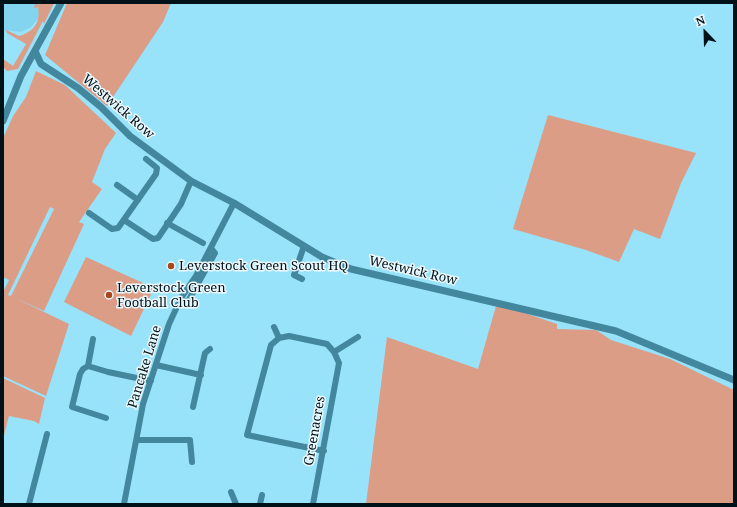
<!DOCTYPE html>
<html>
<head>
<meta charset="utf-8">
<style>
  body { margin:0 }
  #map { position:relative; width:737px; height:507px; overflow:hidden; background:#98e2fa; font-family:"Noto Serif",serif }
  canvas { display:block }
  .frame { position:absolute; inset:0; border:4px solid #001118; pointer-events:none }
  .north { position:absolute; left:685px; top:12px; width:40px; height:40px; -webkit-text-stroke:3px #ebf9fe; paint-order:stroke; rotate:337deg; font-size:11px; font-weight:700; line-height:16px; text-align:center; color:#001118 }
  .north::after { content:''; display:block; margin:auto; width:14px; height:18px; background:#001118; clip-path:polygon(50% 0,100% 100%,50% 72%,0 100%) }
</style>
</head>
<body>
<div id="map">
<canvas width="737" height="507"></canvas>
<div class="frame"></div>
<div class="north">N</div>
</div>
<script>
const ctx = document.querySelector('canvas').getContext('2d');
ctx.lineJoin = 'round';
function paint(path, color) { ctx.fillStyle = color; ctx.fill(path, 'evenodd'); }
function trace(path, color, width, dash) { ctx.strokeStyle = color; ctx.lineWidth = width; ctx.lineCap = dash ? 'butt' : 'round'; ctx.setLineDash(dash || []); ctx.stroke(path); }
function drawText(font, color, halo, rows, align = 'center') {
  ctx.font = font + ' "Noto Serif",serif'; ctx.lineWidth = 3; ctx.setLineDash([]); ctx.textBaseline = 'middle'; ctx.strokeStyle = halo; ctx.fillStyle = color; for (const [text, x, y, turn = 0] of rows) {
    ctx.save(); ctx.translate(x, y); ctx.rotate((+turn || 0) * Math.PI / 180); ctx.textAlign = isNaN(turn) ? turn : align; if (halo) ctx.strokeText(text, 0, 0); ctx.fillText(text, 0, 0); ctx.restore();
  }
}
paint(new Path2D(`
  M3,3H51L31,27L21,32L6,30L3,35Z`), '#83d4ef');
paint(new Path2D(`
  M37,3L38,5L42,3H54L44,24L43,21L18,69L7,71L3,67V59L13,66L26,44L7,33L6,30L19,36C33,32 41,23 38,7L34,8L35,4Z
  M67,3H171L163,22L107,106L45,55Z
  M36,71L65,85L116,133L105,149L92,182L102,189L79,222L84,224L44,311L13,297L69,324L46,396L3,376V292L9,280L3,277V138L13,116L26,97ZM50,207L54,209L11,296L8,295Z
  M548,115L696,153L681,183L660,239L634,229L619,262L586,250L513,229Z
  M86,257L154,288L131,336L64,302Z
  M496,306L510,308L557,324V329L596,330L611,340L670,359L734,390V504H366L387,337L478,369Z
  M3,378L45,398L39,424L34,421L9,416L3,439Z`), '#dc9d87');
trace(new Path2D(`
  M117,185L138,200
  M89,213L112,229L118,228L156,174L157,168L146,159
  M124,220L153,239L158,238L181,204L191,181
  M167,223L203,243
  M302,279L294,275L304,246
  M181,298L187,303L215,253L211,248
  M274,327L279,338
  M93,339L88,366L83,369L80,374L72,407L106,418
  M334,352L358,337
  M156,365L201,375
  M88,366L108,372L151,381
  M193,407L205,353L210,349
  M137,440H190L192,462
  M231,492L236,504
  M29,504L47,434
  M124,504L143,404L169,324L181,298L196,276L234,203
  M260,504L262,495
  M313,504L339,363L334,352L327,344L289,336L279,338L271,345L247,435L324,451`), '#42879d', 6);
trace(new Path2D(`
  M35,51L41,64L78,88L101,107L130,136L191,181L234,203L322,257L351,269L616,331L734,380
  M3,121L21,76L61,3`), '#42879d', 7);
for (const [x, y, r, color] of [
  [171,266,4,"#ab461a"],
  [109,295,4,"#ab461a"]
]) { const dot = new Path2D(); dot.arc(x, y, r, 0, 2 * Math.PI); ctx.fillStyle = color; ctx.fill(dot); trace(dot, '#ebf9fe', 1.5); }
drawText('13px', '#001118', '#ebf9fe', [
  ["Westwick Row",118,107,41],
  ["Westwick Row",413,271,13],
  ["Pancake Lane",145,367,-73],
  ["Greenacres",315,431,-80]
]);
drawText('13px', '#001118', '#ebf9fe', [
  ["Leverstock Green Scout HQ",179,266],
  ["Leverstock Green",117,288],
  ["Football Club",117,303]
], 'left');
</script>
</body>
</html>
